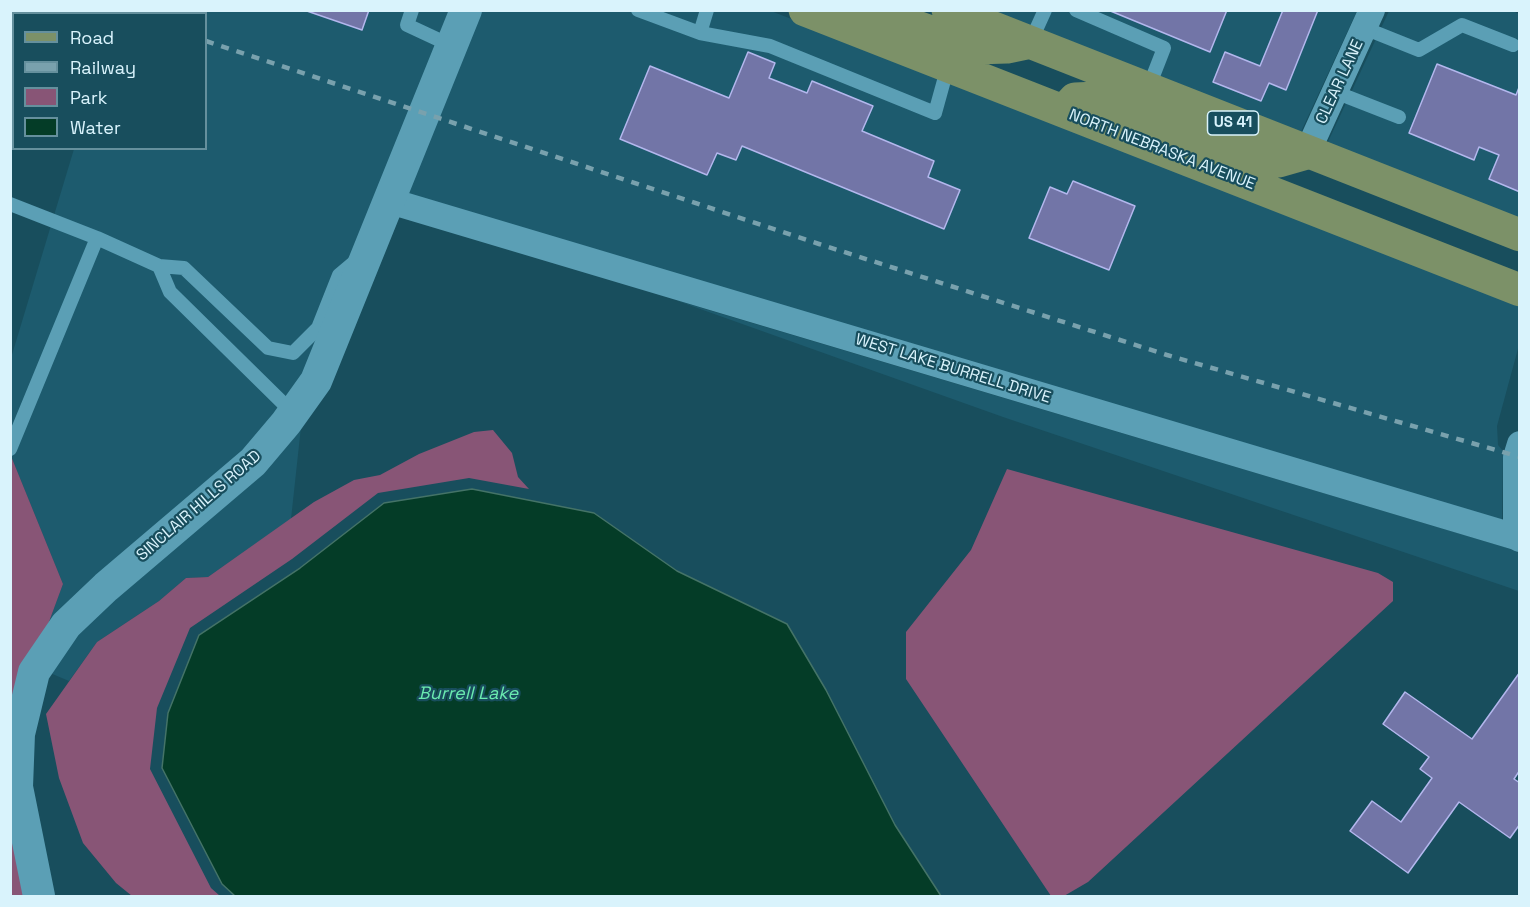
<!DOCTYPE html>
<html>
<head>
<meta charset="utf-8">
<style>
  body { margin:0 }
  #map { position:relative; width:1530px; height:907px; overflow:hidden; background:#184e5d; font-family:"Space Grotesk",sans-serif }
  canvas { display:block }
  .frame { position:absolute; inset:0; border:12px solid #d9f3fc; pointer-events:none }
  .legend { position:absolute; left:12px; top:12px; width:195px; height:138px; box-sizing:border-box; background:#184e5d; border:2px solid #65909d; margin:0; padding:8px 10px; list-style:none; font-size:18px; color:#d9f3fc }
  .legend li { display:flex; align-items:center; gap:12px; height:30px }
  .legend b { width:30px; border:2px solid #65909d }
</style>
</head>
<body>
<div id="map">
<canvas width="1530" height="907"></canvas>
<div class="frame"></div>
<ul class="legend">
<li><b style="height:8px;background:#7c9168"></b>Road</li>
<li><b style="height:8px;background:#79a1ad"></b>Railway</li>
<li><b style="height:16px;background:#885576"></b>Park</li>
<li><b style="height:16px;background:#043c27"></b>Water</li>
</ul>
</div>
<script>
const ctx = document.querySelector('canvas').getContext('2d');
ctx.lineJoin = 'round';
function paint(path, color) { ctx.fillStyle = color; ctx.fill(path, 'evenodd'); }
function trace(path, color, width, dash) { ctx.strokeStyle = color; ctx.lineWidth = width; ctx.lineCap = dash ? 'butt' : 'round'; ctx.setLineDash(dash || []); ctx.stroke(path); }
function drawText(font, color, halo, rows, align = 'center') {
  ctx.font = font + ' "Space Grotesk",sans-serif'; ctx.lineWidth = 4.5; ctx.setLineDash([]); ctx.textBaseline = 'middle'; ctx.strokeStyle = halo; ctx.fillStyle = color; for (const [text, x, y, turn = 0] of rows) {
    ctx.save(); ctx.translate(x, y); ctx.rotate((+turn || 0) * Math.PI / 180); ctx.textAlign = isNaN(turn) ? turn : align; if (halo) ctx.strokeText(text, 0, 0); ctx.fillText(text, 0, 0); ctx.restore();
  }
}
paint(new Path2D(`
  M1511,10L1519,14V222L1326,146L1389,11Z
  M44,11H451L303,375L275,415L243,453L46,630L63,584L11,456V358L74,149L206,148V14H54Z
  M481,11H771L1519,304V345L1497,426L1498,445L1503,451L1502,520L408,194Z
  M982,11H1357L1299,136Z
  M675,300L1511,549L1519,553V591L1003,417Z
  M301,427L291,519L208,577L186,578L159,601L97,642L69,681L50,673L78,634Z`), '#1d5b6e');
paint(new Path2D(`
  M493,430L512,453L518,477L529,489L469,478L378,493L292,559L190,628L157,708L150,769L211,888L220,896H132L116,883L83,843L59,778L46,714L97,642L159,601L186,578L208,577L314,502L354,480L380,475L419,454L474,432Z
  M11,456L63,584L46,630L11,709Z
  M1007,469L1378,573L1393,582V601L1088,882L1064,896H1051L906,679V632L971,550Z
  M10,829L26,896H11Z`), '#885576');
const water = new Path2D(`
  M472,489L594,513L677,571L787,624L826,690L895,825L941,896H235L222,884L162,768L168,713L199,635L300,568L384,503Z`);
paint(water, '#043c27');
trace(water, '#447367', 1.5);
const building = new Path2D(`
  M304,10H369L362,30Z
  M1108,10H1227L1210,52Z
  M1283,10H1318L1286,90L1269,83L1261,101L1213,82L1225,52L1260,66Z
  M748,52L775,63L769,78L807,93L812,81L873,106L862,131L934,161L928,177L960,190L944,229L742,146L736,160L717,153L707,175L620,139L650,66L729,98Z
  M1437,64L1516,95L1520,85V192L1489,179L1499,155L1479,147L1474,160L1409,133Z
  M1073,181L1135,206L1109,270L1029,238L1050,187L1067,194Z
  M1520,672V770L1514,779L1520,783V824L1510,838L1459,802L1408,873L1350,831L1372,801L1401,822L1432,778L1420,769L1429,757L1383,724L1405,692L1472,739Z`);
paint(building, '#7275a7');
trace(building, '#b3b7ed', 1.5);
trace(new Path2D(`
  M412,10L407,25L452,46
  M638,10L700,33L770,46L935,113L948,66
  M1076,10L1164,48L1148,89
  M1364,28L1419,50L1462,25L1513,45
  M700,33L707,10
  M1030,43L1045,10
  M1335,92L1399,117
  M10,204L97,238L159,266
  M293,413L170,292L159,266L184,268L268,348L293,353L318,328L339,275L358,259
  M10,449L97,238`), '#5b9fb5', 14);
trace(new Path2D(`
  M1307,153L1372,10
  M390,201L1516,537
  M1520,444L1516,457V537L1520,539`), '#5b9fb5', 26);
trace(new Path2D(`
  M39,896L17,787L19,734L34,672L66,625L106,587L253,462L286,423L316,381L466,10`), '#5b9fb5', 32);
trace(new Path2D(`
  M805,10L1520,290
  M870,10L975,48L1007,47L1026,43
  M948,10L1520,235
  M1064,111L1075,99L1098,98L1141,117L1263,160L1279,161L1307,153`), '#7c9168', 33);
trace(new Path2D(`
  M116,10L125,14
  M206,41L819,244L1167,355L1520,457`), '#79a1ad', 4.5, [8, 8]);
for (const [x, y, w] of [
  [1233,123,51]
]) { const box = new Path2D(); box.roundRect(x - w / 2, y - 12, w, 24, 4.5); ctx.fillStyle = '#184e5d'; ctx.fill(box); trace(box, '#d9f3fc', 1.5); }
drawText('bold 15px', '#d9f3fc', null, [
  ["US 41",1233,123]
]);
drawText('16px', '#d9f3fc', '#184e5d', [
  ["CLEAR LANE",1340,82,-65],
  ["NORTH NEBRASKA AVENUE",1162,150,21],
  ["WEST LAKE BURRELL DRIVE",953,369,17],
  ["SINCLAIR HILLS ROAD",199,506,-41]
]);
drawText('italic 18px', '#6aeaaf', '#184e5d', [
  ["Burrell Lake",468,694]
]);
</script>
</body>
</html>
